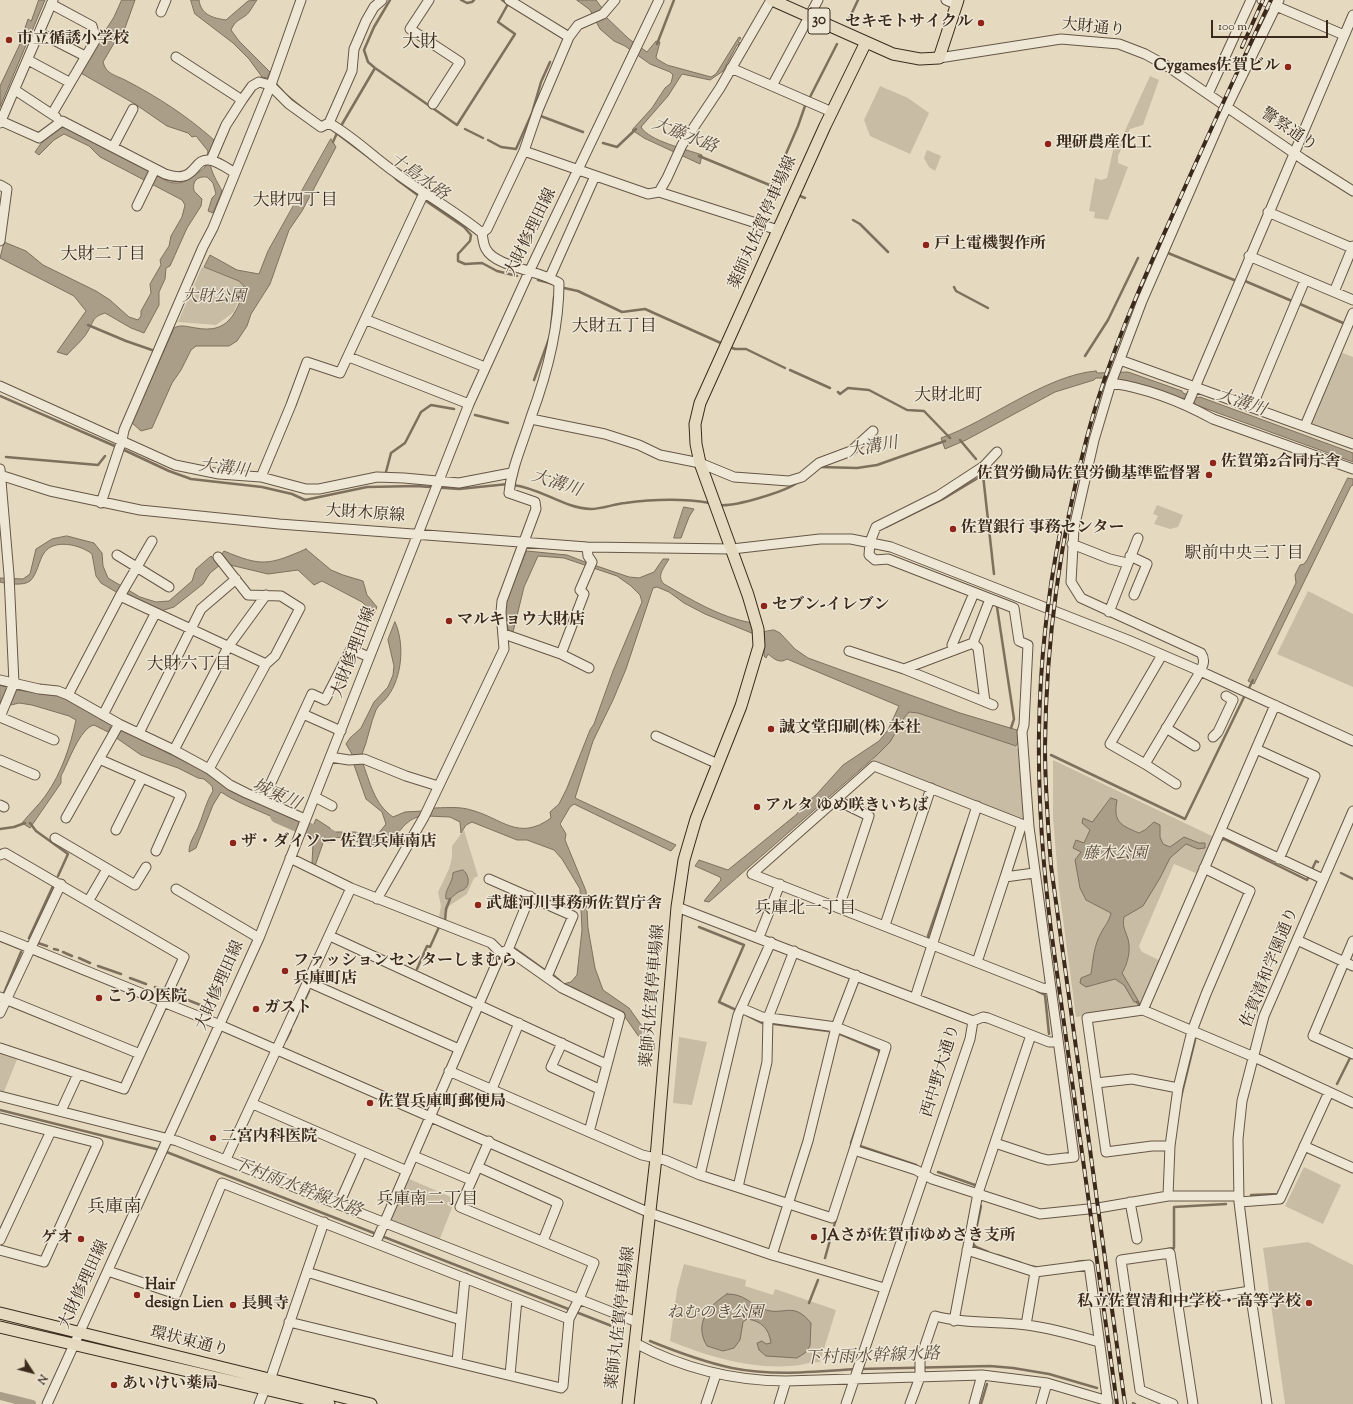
<!DOCTYPE html>
<html>
<head>
<meta charset="utf-8">
<style>
  body { margin:0 }
  #map { position:relative; width:1353px; height:1404px; overflow:hidden; background:#e5dac0; font-family:"Sorts Mill Goudy",serif }
  canvas { display:block }
  .north { position:absolute; left:12px; top:1352px; width:40px; height:40px; -webkit-text-stroke:3px #eee7d6; paint-order:stroke; rotate:126deg; font-size:11px; font-weight:700; line-height:16px; text-align:center; color:#3b2a1c }
  .north::after { content:''; display:block; margin:auto; width:14px; height:18px; background:#3b2a1c; clip-path:polygon(50% 0,100% 100%,50% 72%,0 100%) }
  .scale { position:absolute; left:1211px; top:20px; width:117px; height:18px; box-sizing:border-box; border:2px solid #3b2a1c; border-top:0; padding-left:5px; font-size:12px; line-height:14px; white-space:nowrap; color:#3b2a1c; -webkit-text-stroke:3px #eee7d6; paint-order:stroke }
</style>
</head>
<body>
<div id="map">
<canvas width="1353" height="1404"></canvas>
<div class="north">N</div>
<div class="scale">100 m</div>
</div>
<script>
const ctx = document.querySelector('canvas').getContext('2d');
ctx.lineJoin = 'round';
function paint(path, color) { ctx.fillStyle = color; ctx.fill(path, 'evenodd'); }
function trace(path, color, width, dash) { ctx.strokeStyle = color; ctx.lineWidth = width; ctx.lineCap = dash ? 'butt' : 'round'; ctx.setLineDash(dash || []); ctx.stroke(path); }
function drawText(font, color, halo, rows, align = 'center') {
  ctx.font = font + ' "Sorts Mill Goudy","Noto Serif JP",serif'; ctx.lineWidth = 3; ctx.setLineDash([]); ctx.textBaseline = 'middle'; ctx.strokeStyle = halo; ctx.fillStyle = color; for (const [text, x, y, turn = 0] of rows) {
    ctx.save(); ctx.translate(x, y); ctx.rotate((+turn || 0) * Math.PI / 180); ctx.textAlign = isNaN(turn) ? turn : align; if (halo) ctx.strokeText(text, 0, 0); ctx.fillText(text, 0, 0); ctx.restore();
  }
}
paint(new Path2D(`
  M1150,76L1159,80L1143,125L1130,129L1118,156V163L1128,167L1108,220L1094,218L1095,212L1089,211L1095,178L1101,180L1107,178L1114,146H1118Z
  M880,86L908,98L929,113L910,154L870,136L864,120Z
  M927,150L941,156L935,171L929,167L924,158Z
  M202,267L239,281L243,288L234,312L216,325L178,322Z
  M1340,352L1353,357V439L1351,440L1312,425L1311,420Z
  M1157,505L1183,515L1178,527L1170,529L1154,524L1158,516L1153,514Z
  M1308,591L1353,614V687L1277,654Z
  M909,712L918,713L1016,746L1018,750L1024,821L875,764L872,758C890,747 895,726 909,712Z
  M1053,760L1214,837L1198,874L1174,864L1139,946L1142,952L1161,961L1140,1007L1076,1017L1059,889L1053,818Z
  M464,830L478,876L474,878L467,894L449,906L445,921L438,922L441,906L438,892L449,869L452,857V846Z
  M679,1037L707,1042L692,1105L673,1103Z
  M0,1051L18,1057L3,1094L0,1093Z
  M1304,1167L1341,1185L1323,1224L1285,1206Z
  M407,1178L451,1197L452,1208L439,1241L392,1222L389,1219Z
  M1308,1242L1353,1265V1404H1285L1263,1248Z
  M684,1264L746,1280L745,1286L773,1295L775,1289L836,1310L820,1362C809,1362 800,1366 790,1366C749,1369 707,1356 670,1341L677,1290Z`), '#c8bca4');
const water = new Path2D(`
  M39,0H45L0,107V86L19,46L28,19L31,21Z
  M122,0H135L125,28L120,33L103,62C106,74 115,75 125,80C158,97 187,116 214,140C206,165 211,170 222,191L213,213L208,211L212,198L216,194L213,183L207,177C197,176 192,181 194,191L202,199L201,206L187,228L170,266L166,268L165,279L159,292V305L144,333L131,328L105,313C92,317 94,321 88,331C84,339 73,348 67,355L57,352L86,311L74,296L0,258L4,242L26,251L43,265L96,291L110,300L129,317L138,320L141,316V311L151,293L150,284L161,265L160,260L169,246L171,236L182,217L185,205L182,200L125,170L100,157L89,146L64,134L54,140L39,155L35,152C43,140 50,131 64,127L169,182C185,186 193,177 205,167L208,151L196,136L192,137L188,133L167,126L135,104L79,72L114,17Z
  M191,0H199C201,15 213,18 226,20L248,1L257,0C253,5 250,13 245,16C238,21 235,21 231,30L239,41L270,72L267,78L262,77L249,59L233,43L195,14Z
  M577,0H596L602,8L604,18L606,17L629,39L647,52L656,41L660,42L656,57L657,59L667,65L711,77L716,74L739,37L741,38L738,42L743,44L737,45L723,71L710,80L682,74L668,96L641,127C649,141 686,149 702,155L700,164L644,138L632,130L652,108L665,88L671,83L673,75L670,72L650,64L625,46L614,41L600,29L590,10Z
  M331,139L336,147L302,211L289,230L270,284L251,314L247,326L237,341L229,346H196L191,350L181,370L172,383L152,428L141,431L132,423L174,328C181,324 188,327 196,328C228,334 236,314 245,288L239,281L204,267L210,255L237,270L259,274L268,251Z
  M1096,371L1097,373L1128,372L1182,391L1183,393L1196,398L1200,397L1353,453V462L1196,405L1195,403L1182,398L1179,399L1120,381L1118,378H1096L1094,380L1055,392L966,440L945,449L941,438C989,421 1046,375 1096,371Z
  M1348,478L1353,479V485L1351,486L1254,684L1248,681L1296,583L1295,575L1300,565L1304,564L1307,560Z
  M684,507L694,509L689,517L681,538H674Z
  M67,536L94,543L102,553L103,566L108,578L140,597L156,602L169,601L192,581L196,569L211,556L220,565L210,573L203,584L174,607L161,611L116,592L101,583L96,576L92,554C81,545 54,538 44,553C39,560 37,575 30,581C24,586 7,584 0,582V578L23,579L30,574L36,549L52,539Z
  M306,549L331,570L343,575L363,581L367,595L377,607L374,614L362,602L322,581L314,585L298,570L268,574L226,564L221,555L224,551C262,567 269,565 306,549Z
  M527,551L567,555L585,562L629,577L639,578L654,572L663,559H669C664,568 656,576 664,584C692,600 719,617 752,623L754,634L705,614L684,603L669,592L657,587L653,588L626,669L613,700L593,741L575,798L676,845L671,851L574,804L570,807L560,824L566,834L565,840L586,891L588,928L595,968L603,990L629,1008L654,1043V1050L639,1037L623,1014L574,988L563,984L571,982L577,975L582,930L580,889L562,859L554,850L527,840H517L472,822L466,825L461,833L460,822L450,817L427,816L431,808C443,808 459,806 471,810C502,818 518,842 551,818L550,812L559,804L567,788L590,730L594,724L613,671L642,602L640,595L631,586L617,576L564,558L538,556L524,587L513,632H509L504,615L506,602Z
  M395,622C405,644 402,677 388,696C384,702 379,704 376,710C370,724 368,740 362,754L353,756L346,744L350,738L361,728L374,702L388,687L393,675L394,666L388,640Z
  M774,630L780,633L795,649L808,658L960,713L1017,730L1019,740L1016,746L918,713L909,712L904,718L890,742L877,755L709,902L704,901L721,880L720,877L695,866L699,860L728,870L797,814L801,807L816,795L843,765L879,741L888,730L899,706L787,659C780,664 774,659 768,654L766,658L764,656V632Z
  M0,685L15,690L58,694L112,724L108,732L94,725C80,728 68,763 61,776V783L30,828L22,823C30,813 39,805 46,795C62,772 70,747 76,720L69,716L32,705L19,703L11,705L2,700L0,702Z
  M119,728L205,772L233,792L291,817L295,821L292,828C270,813 243,807 221,792L213,805L196,848L189,852C189,841 196,834 199,825C204,813 206,802 213,791L212,786L204,779L198,778L178,768L141,755L115,737Z
  M362,761C370,782 374,804 393,817L405,812L423,811L421,816C399,821 399,842 380,845C362,847 347,834 328,838L323,843L315,866L312,863L313,844L309,836L316,819L330,828L332,832H355L374,836L378,834L386,824L382,812L366,799L353,762Z
  M1111,798L1117,800C1113,822 1120,825 1139,833L1145,830L1154,822L1160,825V837L1163,844L1170,847L1184,837L1199,843H1205V848L1198,849L1186,844L1170,858L1160,878L1143,906L1124,917C1122,926 1125,930 1128,939C1131,950 1128,963 1122,973L1139,1002H1134L1124,985L1115,979L1086,987L1080,983L1081,978L1091,974C1093,960 1094,945 1101,933C1105,925 1109,922 1111,913L1086,900L1080,888L1075,860L1081,852L1073,848L1076,840L1084,843L1090,830L1082,823L1083,818L1092,822Z
  M463,870C469,874 471,886 463,890C461,891 459,891 457,893C452,896 453,899 446,899C444,890 453,883 453,873Z
  M727,1294C745,1294 748,1303 763,1309C784,1317 792,1300 811,1323L810,1346L805,1353L797,1358L766,1356L759,1350L757,1343L762,1341L766,1344L771,1343C769,1329 762,1321 747,1319L743,1322L740,1340L734,1348L723,1351L707,1346C694,1324 707,1307 727,1294Z`);
paint(water, '#ab9e88');
trace(water, '#7e705d', 1);
trace(new Path2D(`
  M390,0L374,27L364,50L368,62L375,68L457,125L515,34L498,22L508,4L502,0
  M461,0L467,3L472,2L474,0
  M849,19L858,0
  M657,44L674,0
  M276,84L286,95L307,112
  M809,99L837,44
  M532,113L541,82L550,62
  M538,115L583,132
  M341,126L375,68
  M331,129L375,162
  M465,129L483,138
  M488,140L501,147L516,149L532,113H534
  M333,142L337,133
  M603,143L617,147L636,129
  M699,156L772,186L798,126L806,103
  M396,179L419,196
  M800,196L805,198
  M423,199L464,227L471,235L470,241L458,254V261L465,264L482,263L497,271L517,276
  M853,220L860,224L888,252
  M1168,253L1234,280
  M538,280L554,284
  M1245,281L1292,301
  M954,287L956,291L988,308
  M564,288L578,291L622,312L645,309L723,344
  M1300,304L1343,323
  M88,325L126,341L152,350
  M551,329L554,297
  M730,347L735,349H746L785,368
  M1085,356L1108,320L1138,258
  M790,370L830,388
  M534,380L550,336
  M838,392L840,394L848,388L869,390L907,410L924,411L950,438
  M0,396L117,447
  M475,415L508,423
  M960,440L976,459
  M122,449L169,471L191,479L262,487L292,494L305,500L367,487L416,486L459,489L508,484
  M6,457L98,465L105,456
  M820,467L857,468L877,465L945,441
  M386,472L391,453L405,443L421,412L431,405L454,409
  M513,485C541,488 563,508 591,509C602,509 614,504 625,503C654,499 681,498 710,503
  M719,505C734,507 785,492 798,482
  M886,527L943,499L983,475L994,574
  M997,607L1014,719L1011,728
  M1248,690L1253,680
  M1051,755L1185,819L1245,695
  M30,823L36,831L68,854L58,876
  M0,829L14,827L25,823
  M1222,840L1224,839L1307,880L1316,861L1318,862
  M1341,873L1353,879
  M445,921L446,909L450,899
  M699,927L744,945L719,1002L734,1009
  M29,938L53,886
  M930,940L928,936L966,826
  M38,943L47,946
  M514,948L546,971
  M54,949L58,950
  M63,952L72,956
  M79,958L90,963
  M98,966L121,974
  M417,969L427,946L430,947L439,927
  M553,975L560,981
  M315,977L318,970
  M130,978L146,984
  M155,987L163,990
  M1037,991L1045,995L1049,1034
  M4,993L21,952
  M175,995L203,1006
  M1137,1002L1139,1004
  M301,1008L309,991
  M746,1015L762,1023
  M293,1024L297,1016
  M774,1024L828,1031
  M840,1034L878,1050L880,1054
  M286,1040L291,1030
  M1337,1084L1350,1058
  M1181,1097L1195,1040
  M0,1110L160,1150
  M851,1143L858,1123
  M860,1146L916,1165
  M164,1151L622,1330
  M938,1172L975,1185
  M1251,1195L1278,1194L1279,1191
  M981,1206L973,1244L976,1247L988,1252
  M1168,1249L1174,1248V1207L1226,1204
  M997,1255L1021,1263
  M825,1258L836,1219
  M1076,1262L1084,1261
  M1030,1266L1040,1268
  M809,1303L818,1280
  M650,1341C677,1352 704,1362 732,1368C771,1376 815,1372 855,1369
  M860,1369L990,1366L1013,1368L1049,1374L1097,1388
  M1133,1403L1135,1404
  M981,1404L987,1384`), '#7e705d', 2.5);
trace(new Path2D(`
  M0,1396L32,1404`), '#ab9e88', 8);
trace(new Path2D(`
  M277,816L323,836H330`), '#ab9e88', 14);
const minor = new Path2D(`
  M429,0L410,29L460,62L433,104
  M509,0L569,37
  M615,0L603,14L578,25L569,37L538,110L524,151L648,194L659,192L778,230
  M946,0L957,5
  M1262,0L1344,35
  M51,4L92,26L96,39L52,114
  M161,12L166,0
  M40,33L85,56
  M176,57L242,100L252,86L259,82L270,85L289,104L321,127L329,123L352,71L354,49L366,21L374,7L382,0
  M939,58L1061,39L1119,44L1145,54L1167,66L1304,160L1353,191
  M28,60L69,82
  M731,68L832,112
  M772,86L818,0
  M15,90L56,117
  M1208,94L1251,0
  M1,121L39,138L62,121L165,174C197,185 192,158 209,160C218,161 228,169 235,173
  M0,123L53,0
  M329,123C354,137 373,157 396,173C424,194 455,211 482,233
  M113,147L133,109
  M211,160L226,125L242,100
  M0,185L7,189L0,241
  M659,192L667,178L682,145L720,88L771,0
  M137,206L155,169
  M1268,212L1352,248
  M1249,256L1353,300
  M550,277L595,176
  M1334,292L1353,246
  M367,320L485,367
  M349,357L469,404
  M1120,360L1353,444
  M1111,383C1146,388 1182,402 1213,419L1353,469
  M0,386L175,465L219,474L261,477L306,489H319L377,477L404,478L459,483L511,473
  M1187,406L1353,15
  M1252,407L1305,280
  M531,419L605,434L639,445L660,455L700,463L734,477L789,481L802,477L819,463L851,451L873,431
  M1305,426L1353,313
  M997,452L984,466L938,496L876,527L870,542L869,555L875,560L888,559L1014,608L1019,641L1028,645L1024,725L1022,732L1029,827
  M0,469L9,575L14,683L0,717
  M0,475L50,491L140,510L279,524L587,547L732,549L820,539H851L891,547L1128,640L1200,671L1353,741
  M261,477L291,405L307,362L340,373L424,193
  M101,503L122,440L124,430L203,247L213,228L272,82L301,0
  M1072,544L1110,559L1127,563
  M117,555L169,587
  M1130,556L1147,564L1134,595
  M218,557L248,595L281,596L300,608L275,656L266,664
  M120,596L152,541
  M1109,612L1138,538
  M504,634L561,654L589,668
  M973,643L978,648L985,702
  M952,645L974,593
  M849,651L904,669L973,643L990,599
  M561,654L584,594L580,590L592,562L588,556L587,547
  M1162,655L1110,744L1145,764L1197,677C1201,669 1207,662 1201,653L1081,598L1071,582L1074,528L1094,440L1111,383L1142,301L1222,117L1279,0
  M904,669L993,705
  M0,680L39,689L58,691L68,695L119,724L174,750L209,769L230,785L246,793L305,819
  M68,695L120,596L266,664L209,769
  M303,714L341,731
  M103,715L155,614
  M0,717L54,740
  M1166,728L1195,746
  M139,733L201,609L236,579
  M656,736L718,764
  M1213,737L1218,732L1233,700L1226,696
  M1256,749L1315,776L1279,859
  M174,750L228,647L266,595
  M330,757L349,760L364,759L406,776L438,786
  M99,759L181,795L156,851
  M0,760L35,775
  M1145,764L1176,784
  M315,797L332,806
  M263,800L312,694L325,700L351,649L369,657
  M836,800L869,816L839,907
  M0,805L4,807
  M66,818L119,724
  M116,830L142,778
  M1221,831L1323,879
  M55,838L135,885L146,867
  M0,855L5,853L184,957L124,1089L0,1048
  M290,858L351,888L491,943L501,953
  M1005,877L1022,824
  M489,879L573,916L547,977
  M176,889L259,938
  M377,899L424,817L504,649L501,612L502,601L536,509L535,502L509,493C512,466 523,443 531,417C547,374 559,329 559,283C542,271 495,267 486,249C483,244 483,238 482,233L487,229L524,151
  M89,900L107,869
  M677,907L973,1021
  M885,925L931,788
  M0,936L220,1025L650,1213L772,1255L884,1288
  M330,936L606,1064
  M759,937L780,884
  M1297,940L1353,966
  M1353,941L1313,1036L1353,1054
  M771,942L738,1015L700,1175L832,1218L854,1150L916,1170L932,1179L1040,1214L1098,1208L1168,1196H1238
  M508,950L530,896
  M977,962L1005,877L1034,873
  M308,982L459,1049
  M0,997L140,1054
  M915,998L977,806
  M741,1008L762,1017L836,1027L886,1047L854,1150
  M1143,1010L1275,705
  M0,1013L61,884
  M973,1021L983,1017L988,1018L1049,1042H1058
  M562,1043L551,1067L599,1089
  M449,1071L642,1155L665,1160L700,1175
  M1096,1083L1132,1079L1178,1088
  M492,1089L519,1023
  M0,1096L177,1141L637,1322
  M253,1104L407,1171
  M61,1111L78,1074
  M0,1118L98,1143L44,1262L0,1250
  M995,1143L1040,1158L1048,1160L1074,1157L1029,827L874,766L752,874L1042,988L1050,989
  M1170,1146H1152L1106,1152L1087,1018L1143,1010L1254,1057L1353,1103
  M1304,1146L1353,1168
  M414,1156L471,1180
  M226,1159L351,888
  M478,1167L558,1203L543,1241
  M738,1187L767,1062L768,1018L794,951
  M1168,1196L1170,1146L1178,1088L1192,1031L1206,994L1250,891L1204,868
  M1130,1202L1137,1239
  M1239,1202L1280,1199L1329,1092
  M339,1204L362,1152
  M0,1240L51,1131
  M376,1242L501,953L508,950L562,988L620,1016L589,1132
  M967,1250L1035,1272L1089,1265L1108,1404
  M772,1255L808,1141L836,1027L856,975
  M108,1271L176,1294L222,1183L569,1319
  M307,1272L461,1320
  M1177,1303L1250,1291
  M954,1321L978,1193L1031,1035
  M289,1322L561,1388L563,1386L569,1319L579,1299L594,1263L460,1207L489,1141
  M1026,1325L1035,1272
  M635,1343C682,1368 733,1381 786,1381L982,1375L1047,1383L1108,1401
  M457,1362L465,1278
  M510,1375L517,1299
  M270,1380L324,1222
  M47,1404L259,938L469,404L529,272L659,0
  M259,1404L265,1389
  M706,1404L716,1374
  M779,1404L786,1381
  M846,1404L970,1039L973,1021
  M910,1404L920,1377V1360L935,1316C965,1324 996,1321 1027,1325C1051,1328 1075,1335 1099,1342
  M974,1404L982,1375
  M1041,1404L1047,1383
  M1173,1404L1140,1390L1121,1260L1170,1253L1193,1404
  M1267,1404L1250,1291L1239,1202L1238,1139L1242,1101L1264,1016L1353,811`);
const major = new Path2D(`
  M772,0L893,54L920,59L939,58L958,0
  M0,1313L371,1404
  M0,1327L329,1404
  M628,1404L656,1158L677,907L684,860L696,819L741,706L759,646L758,629L748,595L700,463L696,444L695,424L700,403L825,126L866,42`);
trace(minor, '#665645', 11);
trace(major, '#3b2a1c', 13);
trace(minor, '#eee7d6', 9);
trace(major, '#e5dac0', 11);
const rail = new Path2D(`
  M1242,47L1263,0
  M1060,533C1033,668 1034,794 1051,930L1117,1404
  M1125,1404L1051,866C1048,826 1045,787 1045,747C1046,642 1060,538 1087,437C1108,357 1142,282 1176,207C1207,138 1238,69 1271,0`);
trace(rail, '#3b2a1c', 4);
trace(rail, '#eee7d6', 2.5, [8]);
for (const [x, y, r, color] of [
  [981,23,4,"#8f2418"],
  [9,40,4,"#8f2418"],
  [1288,67,4,"#8f2418"],
  [1048,144,4,"#8f2418"],
  [926,245,4,"#8f2418"],
  [1213,463,4,"#8f2418"],
  [1209,475,4,"#8f2418"],
  [953,529,4,"#8f2418"],
  [764,606,4,"#8f2418"],
  [449,621,4,"#8f2418"],
  [771,729,4,"#8f2418"],
  [757,807,4,"#8f2418"],
  [233,843,4,"#8f2418"],
  [478,905,4,"#8f2418"],
  [285,971,4,"#8f2418"],
  [99,998,4,"#8f2418"],
  [256,1009,4,"#8f2418"],
  [370,1103,4,"#8f2418"],
  [213,1138,4,"#8f2418"],
  [814,1237,4,"#8f2418"],
  [81,1239,4,"#8f2418"],
  [137,1295,4,"#8f2418"],
  [1309,1303,4,"#8f2418"],
  [233,1305,4,"#8f2418"],
  [114,1385,4,"#8f2418"]
]) { const dot = new Path2D(); dot.arc(x, y, r, 0, 2 * Math.PI); ctx.fillStyle = color; ctx.fill(dot); trace(dot, '#eee7d6', 1.5); }
for (const [x, y, w] of [
  [819,21,22]
]) { const box = new Path2D(); box.roundRect(x - w / 2, y - 13, w, 26, 3); ctx.fillStyle = '#eee7d6'; ctx.fill(box); trace(box, '#3b2a1c', 1); }
drawText('bold 15px', '#3b2a1c', null, [
  ["30",819,21]
]);
drawText('bold 16px', '#3b2a1c', '#eee7d6', [
  ["セキモトサイクル",973,23,"right"],
  ["市立循誘小学校",17,40],
  ["Cygames佐賀ビル",1280,67,"right"],
  ["理研農産化工",1056,144],
  ["戸上電機製作所",934,245],
  ["佐賀第2合同庁舎",1221,463],
  ["佐賀労働局佐賀労働基準監督署",1201,475,"right"],
  ["佐賀銀行 事務センター",961,529],
  ["セブン-イレブン",772,606],
  ["マルキョウ大財店",457,621],
  ["誠文堂印刷(株) 本社",779,729],
  ["アルタ ゆめ咲きいちば",765,807],
  ["ザ・ダイソー 佐賀兵庫南店",241,843],
  ["武雄河川事務所佐賀庁舎",486,905],
  ["ファッションセンターしまむら",293,962],
  ["兵庫町店",293,980],
  ["こうの医院",107,998],
  ["ガスト",264,1009],
  ["佐賀兵庫町郵便局",378,1103],
  ["二宮内科医院",221,1138],
  ["JAさが佐賀市ゆめさき支所",822,1237],
  ["ゲオ",73,1239,"right"],
  ["Hair",145,1286],
  ["design Lien",145,1304],
  ["私立佐賀清和中学校・高等学校",1301,1303,"right"],
  ["長興寺",241,1305],
  ["あいけい薬局",122,1385]
], 'left');
drawText('16px', '#3b2a1c', '#eee7d6', [
  ["大財通り",1093,29,6],
  ["警察通り",1288,131,34],
  ["薬師丸佐賀停車場線",764,223,-66],
  ["大財修理田線",532,233,-64],
  ["大財木原線",365,515,4],
  ["大財修理田線",355,653,-69],
  ["佐賀清和学園通り",1271,968,-68],
  ["大財修理田線",221,986,-66],
  ["薬師丸佐賀停車場線",654,996,-85],
  ["西中野大通り",942,1071,-73],
  ["大財修理田線",85,1285,-65],
  ["薬師丸佐賀停車場線",622,1318,-83],
  ["環状東通り",189,1343,14]
]);
drawText('italic 16px', '#574737', '#eee7d6', [
  ["大財公園",214,298],
  ["藤木公園",1115,855],
  ["ねむのき公園",715,1314]
]);
drawText('italic 17px', '#5d4d3c', '#eee7d6', [
  ["大藤水路",684,137,22],
  ["十島水路",418,178,36],
  ["大溝川",1241,404,19],
  ["大溝川",873,449,-10],
  ["大溝川",224,470,7],
  ["大溝川",556,485,18],
  ["城東川",276,796,24],
  ["下村雨水幹線水路",297,1189,21],
  ["下村雨水幹線水路",872,1358,-2]
]);
drawText('17px', '#3b2a1c', '#eee7d6', [
  ["大財四丁目",295,202],
  ["大財二丁目",103,256],
  ["大財五丁目",614,328],
  ["大財北町",948,397],
  ["駅前中央三丁目",1244,555],
  ["大財六丁目",189,666],
  ["兵庫北一丁目",805,910],
  ["兵庫南二丁目",427,1201]
]);
drawText('18px', '#3b2a1c', '#eee7d6', [
  ["大財",420,44],
  ["兵庫南",114,1209]
]);
</script>
</body>
</html>
